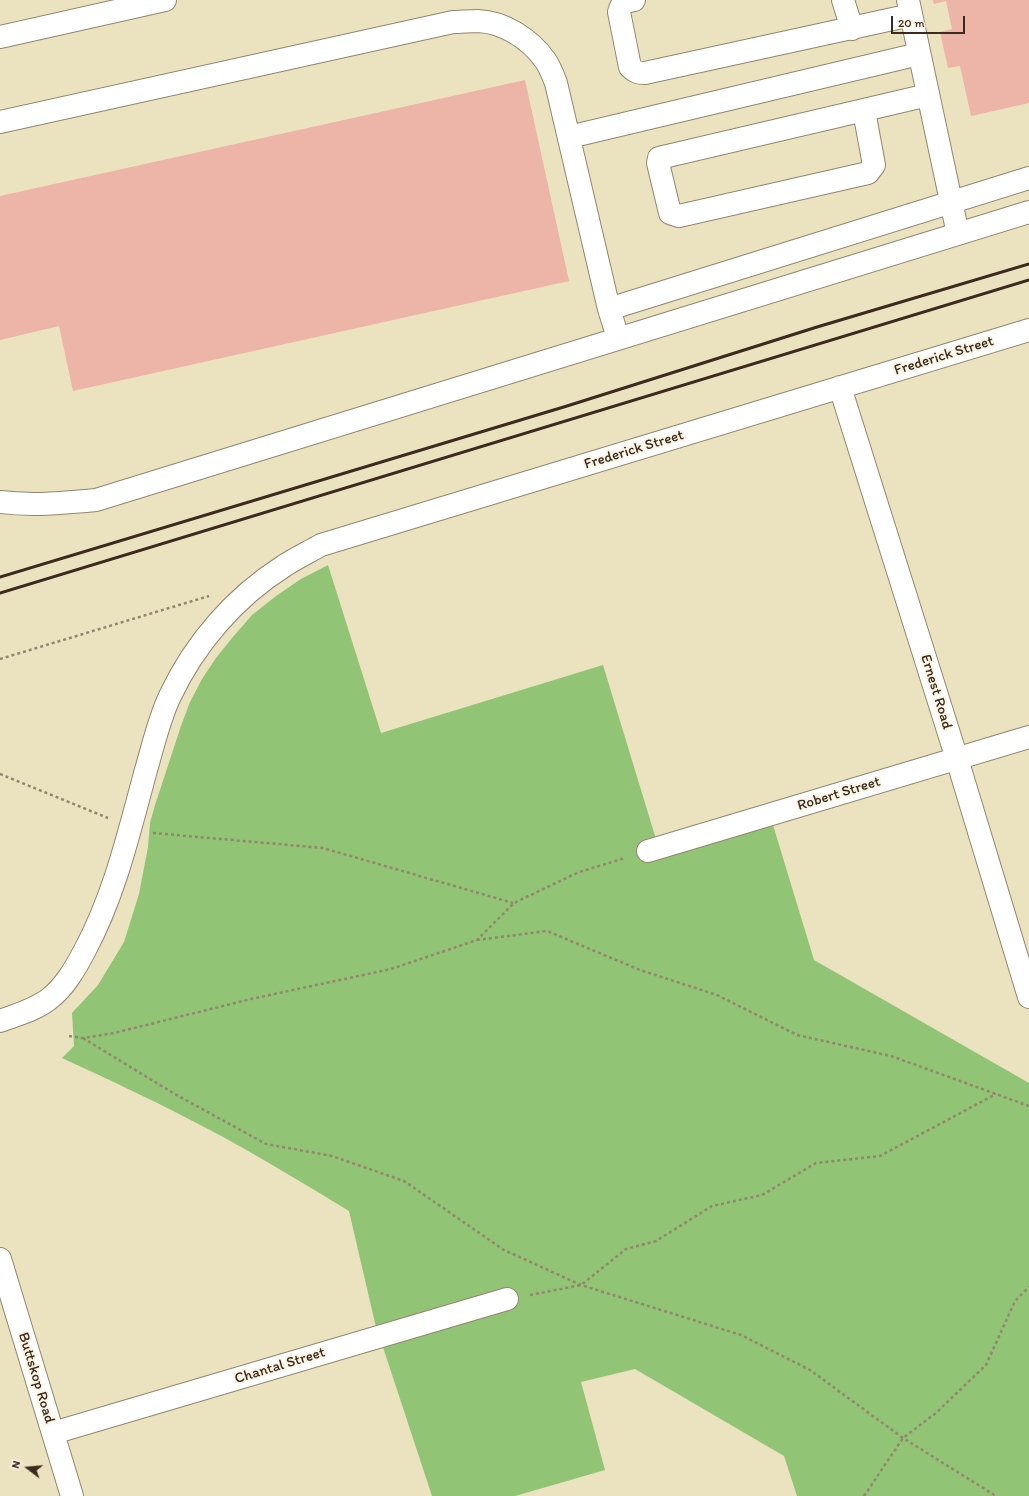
<!DOCTYPE html>
<html>
<head>
<meta charset="utf-8">
<style>
  body { margin:0 }
  #map { position:relative; width:1029px; height:1496px; overflow:hidden; background:#ebe2c0; font-family:Itim,sans-serif }
  canvas { display:block }
  .north { position:absolute; left:8px; top:1448px; width:40px; height:40px; -webkit-text-stroke:3px #fcf5e5; paint-order:stroke; rotate:286deg; font-size:11px; font-weight:700; line-height:16px; text-align:center; color:#3b2a1e }
  .north::after { content:''; display:block; margin:auto; width:14px; height:18px; background:#3b2a1e; clip-path:polygon(50% 0,100% 100%,50% 72%,0 100%) }
  .scale { position:absolute; left:891px; top:16px; width:74px; height:18px; box-sizing:border-box; border:2px solid #3b2a1e; border-top:0; padding-left:5px; font-size:12px; line-height:14px; white-space:nowrap; color:#3b2a1e; -webkit-text-stroke:3px #fcf5e5; paint-order:stroke }
</style>
</head>
<body>
<div id="map">
<canvas width="1029" height="1496"></canvas>
<div class="north">N</div>
<div class="scale">20 m</div>
</div>
<script>
const ctx = document.querySelector('canvas').getContext('2d');
ctx.lineJoin = 'round';
function paint(path, color) { ctx.fillStyle = color; ctx.fill(path, 'evenodd'); }
function trace(path, color, width, dash) { ctx.strokeStyle = color; ctx.lineWidth = width; ctx.lineCap = dash ? 'butt' : 'round'; ctx.setLineDash(dash || []); ctx.stroke(path); }
function drawText(font, color, halo, rows, align = 'center') {
  ctx.font = font + ' Itim,sans-serif'; ctx.lineWidth = 4; ctx.setLineDash([]); ctx.textBaseline = 'middle'; ctx.strokeStyle = halo; ctx.fillStyle = color; for (const [text, x, y, turn = 0] of rows) {
    ctx.save(); ctx.translate(x, y); ctx.rotate((+turn || 0) * Math.PI / 180); ctx.textAlign = isNaN(turn) ? turn : align; if (halo) ctx.strokeText(text, 0, 0); ctx.fillText(text, 0, 0); ctx.restore();
  }
}
paint(new Path2D(`
  M328,565L381,733L603,665L659,849L773,825L814,960L1029,1083V1496H797L784,1456L635,1369L581,1382L605,1470L515,1496H432L375,1323L349,1211C303,1183 257,1155 210,1130C161,1104 112,1081 62,1058L74,1046L72,1013L98,985L124,942L139,894L148,847L150,823L155,805L181,726L190,702L202,679L216,658L232,638L252,615L276,596L301,579Z`), '#91c474');
paint(new Path2D(`
  M933,0H1029V103L971,116L960,66L948,68L940,32L952,29L946,1L934,4Z
  M525,80L569,281L73,391L59,326L0,340V196Z`), '#edb4a8');
const minor = new Path2D(`
  M634,0C625,2 621,3 619,12L630,67C635,72 638,73 645,73L911,15
  M843,0L852,29
  M908,0L958,234
  M864,111L874,165L868,173L679,216L670,213L658,163L659,158L928,95
  M0,122L453,22C461,22 469,21 478,21C504,22 530,39 545,60C550,67 553,75 556,83L609,309L618,338
  M569,137L919,54
  M609,309L1029,178
  M840,387L957,759L1029,997
  M0,502C32,506 63,503 96,500L1029,212
  M648,851L1029,737
  M0,1021C16,1015 35,1010 49,999C65,987 76,967 85,950C115,894 129,832 146,770C153,746 159,719 170,696C195,643 235,597 284,566C296,558 309,552 321,545L1029,330
  M0,1259L72,1496
  M53,1433L507,1299`);
const major = new Path2D(`
  M0,37L165,0`);
trace(minor, '#93866f', 24);
trace(major, '#93866f', 24);
trace(new Path2D(`
  M0,659L209,596
  M0,774L108,818
  M153,833L323,848L513,903
  M477,940L547,931L640,970L717,995L797,1035L891,1056L1029,1106
  M69,1036L83,1038L114,1033L251,999L391,969L477,940L514,903L579,872L625,858
  M83,1038L173,1093L266,1144L332,1156L404,1181L504,1250L581,1285L741,1335L810,1370L903,1438L996,1496
  M530,1295L581,1285L626,1249L656,1241L712,1206L762,1195L816,1163L880,1156L996,1094
  M864,1496L903,1438L936,1413L986,1365L1015,1301L1029,1287`), '#93866f', 2.5, [3, 3]);
trace(minor, '#fff', 22);
trace(major, '#fff', 22);
trace(new Path2D(`
  M0,577L567,406L817,327L1029,264
  M0,593L1029,280`), '#3b2a1e', 3);
drawText('15px', '#3b2a1e', '#fcf5e5', [
  ["Frederick Street",944,356,-17],
  ["Frederick Street",634,450,-17],
  ["Ernest Road",936,692,73],
  ["Robert Street",839,794,-17],
  ["Chantal Street",280,1366,-17],
  ["Buttskop Road",36,1378,73]
]);
</script>
</body>
</html>
